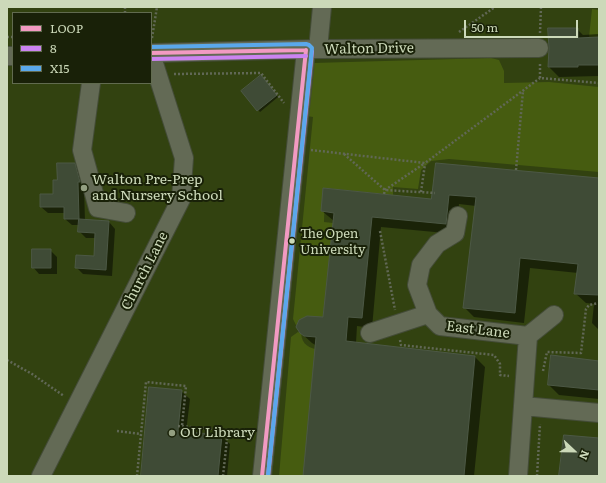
<!DOCTYPE html>
<html>
<head>
<meta charset="utf-8">
<style>
  body { margin:0 }
  #map { position:relative; width:606px; height:483px; overflow:hidden; background:#2a321a; font-family:Literata,serif }
  canvas { display:block }
  .frame { position:absolute; inset:0; border:8px solid #ccd9b9; pointer-events:none }
  .legend { position:absolute; left:12px; top:12px; width:140px; height:72px; box-sizing:border-box; background:#192108; border:1px solid #616b4f; margin:0; padding:5px 7px; list-style:none; font-size:12px; color:#ccd9b9 }
  .legend li { display:flex; align-items:center; gap:8px; height:20px }
  .legend b { width:20px; border:1px solid #616b4f }
  .north { position:absolute; left:554px; top:431px; width:40px; height:40px; -webkit-text-stroke:3px #192108; paint-order:stroke; rotate:112deg; font-size:11px; font-weight:700; line-height:16px; text-align:center; color:#ccd9b9 }
  .north::after { content:''; display:block; margin:auto; width:14px; height:18px; background:#ccd9b9; clip-path:polygon(50% 0,100% 100%,50% 72%,0 100%) }
  .scale { position:absolute; left:464px; top:20px; width:114px; height:18px; box-sizing:border-box; border:2px solid #ccd9b9; border-top:0; padding-left:5px; font-size:12px; line-height:14px; white-space:nowrap; color:#ccd9b9; -webkit-text-stroke:3px #192108; paint-order:stroke }
</style>
</head>
<body>
<div id="map">
<canvas width="606" height="483"></canvas>
<div class="frame"></div>
<ul class="legend">
<li><b style="height:5px;background:#f29ac2"></b>LOOP</li>
<li><b style="height:5px;background:#cb84f1"></b>8</li>
<li><b style="height:5px;background:#5aa8eb"></b>X15</li>
</ul>
<div class="north">N</div>
<div class="scale">50 m</div>
</div>
<script>
const ctx = document.querySelector('canvas').getContext('2d');
ctx.lineJoin = 'round';
function paint(path, color) { ctx.fillStyle = color; ctx.fill(path, 'evenodd'); }
function trace(path, color, width, dash) { ctx.strokeStyle = color; ctx.lineWidth = width; ctx.lineCap = dash ? 'butt' : 'round'; ctx.setLineDash(dash || []); ctx.stroke(path); }
function drawText(font, color, halo, rows, align = 'center') {
  ctx.font = font + ' Literata,serif'; ctx.lineWidth = 4; ctx.setLineDash([]); ctx.textBaseline = 'middle'; ctx.strokeStyle = halo; ctx.fillStyle = color; for (const [text, x, y, turn = 0] of rows) {
    ctx.save(); ctx.translate(x, y); ctx.rotate((+turn || 0) * Math.PI / 180); ctx.textAlign = isNaN(turn) ? turn : align; if (halo) ctx.strokeText(text, 0, 0); ctx.fillText(text, 0, 0); ctx.restore();
  }
}
paint(new Path2D(`
  M7,7H599V476H7ZM13,13H151V83H13Z`), '#324210');
paint(new Path2D(`
  M592,9L599,10V37H589Z
  M491,58L499,60L504,71V83L549,82L599,87V172L449,159L431,161L421,170L418,189L393,187V195L325,188L324,222L342,224L332,323L300,326L296,325L293,319L313,117L301,115L313,63Z
  M298,332L301,333C302,345 309,348 320,350L308,476H279L291,337Z`), '#465c10');
paint(new Path2D(`
  M577,29L583,35L599,34V76L559,77L549,67Z
  M263,78L278,97L260,112L242,91Z
  M74,164L81,171L84,188L85,221L109,222L115,229L112,276L83,274L76,267L95,257L96,238H86L79,231L80,225H72L65,219V213H48L41,207L54,195L58,181Z
  M437,164L599,179V330L592,323L594,304L586,303L575,293L578,273L530,268L524,323L474,317L464,307L476,206L459,204L456,234L381,227L372,328L357,326L356,343L475,357L485,367L474,476H304L317,346L312,343L301,333L323,318L334,221L322,211L432,200Z
  M50,250L57,257V274H39L33,267Z
  M599,362V399L559,395L549,385Z
  M181,391L190,399L186,432L221,436L230,444L227,476H142Z`), '#0007');
const building = new Path2D(`
  M548,28H578V38L599,37V65H578V67H548L549,48Z
  M261,75L277,95L257,111L241,91Z
  M57,163H75L80,182H78L79,219H64V207H40V194H53V180H57Z
  M436,163L599,178V295L574,294L578,264L520,258L515,313L463,308L476,197L449,195L446,224L372,217L362,318L348,317L346,341L475,356L464,476H303L316,337L304,336L300,333L296,327L299,320L307,316L323,317L334,213L321,211L323,188L431,199Z
  M79,219L109,221L106,270L75,268L76,255L94,256L95,233L78,232Z
  M32,249H51V268H32Z
  M551,355L599,361V390L548,385Z
  M149,387L182,390L178,431L222,435L218,476H141Z
  M564,435L599,438V476H559Z`);
paint(building, '#3f4b36');
trace(building, '#4c5845', 1);
const minor = new Path2D(`
  M318,49L322,7
  M151,53L318,49L539,48
  M7,56H13
  M91,83L82,150L98,208L126,213
  M458,216L455,233L437,244L421,265L417,285L428,314L440,326L528,336L554,315
  M370,333L428,314
  M523,406L599,413
  M41,476L181,199L184,158L151,54
  M262,476L306,50
  M518,476L528,336`);
trace(minor, '#444c38', 20);
trace(new Path2D(`
  M125,7V13
  M459,32L495,7
  M540,33L541,7
  M7,37H13
  M152,38L157,7
  M540,64V78L599,83
  M174,74L261,73L284,103
  M311,150L425,163L540,78
  M344,154L385,190L435,193
  M516,170L523,91
  M421,192L425,164
  M384,194L385,190L425,163
  M380,231L395,310
  M400,340L401,345L494,355L500,364V375L509,376
  M7,360L32,374L64,396
  M543,371L547,352L581,353L586,309L589,305L599,303
  M178,426L251,432
  M117,431L141,434
  M137,476L146,382L186,386L182,426
  M223,476L228,430
  M537,476L540,424`), '#616856', 2.5, [2, 2]);
trace(minor, '#636a55', 18);
trace(new Path2D(`
  M151,53L306,50
  M262,476L306,50`), '#f29ac2', 4);
trace(new Path2D(`
  M151,59L306,56
  M268,476L312,51`), '#cb84f1', 4);
trace(new Path2D(`
  M151,47L306,44L309,45L312,48L268,476`), '#5aa8eb', 4);
for (const [x, y, r, color] of [
  [84,188,4,"#939f81"],
  [292,241,3.5,"#ccd9b9"],
  [172,433,4,"#939f81"]
]) { const dot = new Path2D(); dot.arc(x, y, r, 0, 2 * Math.PI); ctx.fillStyle = color; ctx.fill(dot); trace(dot, '#192108', 1.5); }
drawText('13px', '#ccd9b9', '#192108', [
  ["The Open",300,234],
  ["University",300,250]
], 'left');
drawText('14px', '#ccd9b9', '#192108', [
  ["Walton Drive",369,49,-1],
  ["Church Lane",145,271,-63],
  ["East Lane",478,330,7]
]);
drawText('14px', '#ccd9b9', '#192108', [
  ["Walton Pre-Prep",92,180],
  ["and Nursery School",92,196],
  ["OU Library",180,433]
], 'left');
</script>
</body>
</html>
